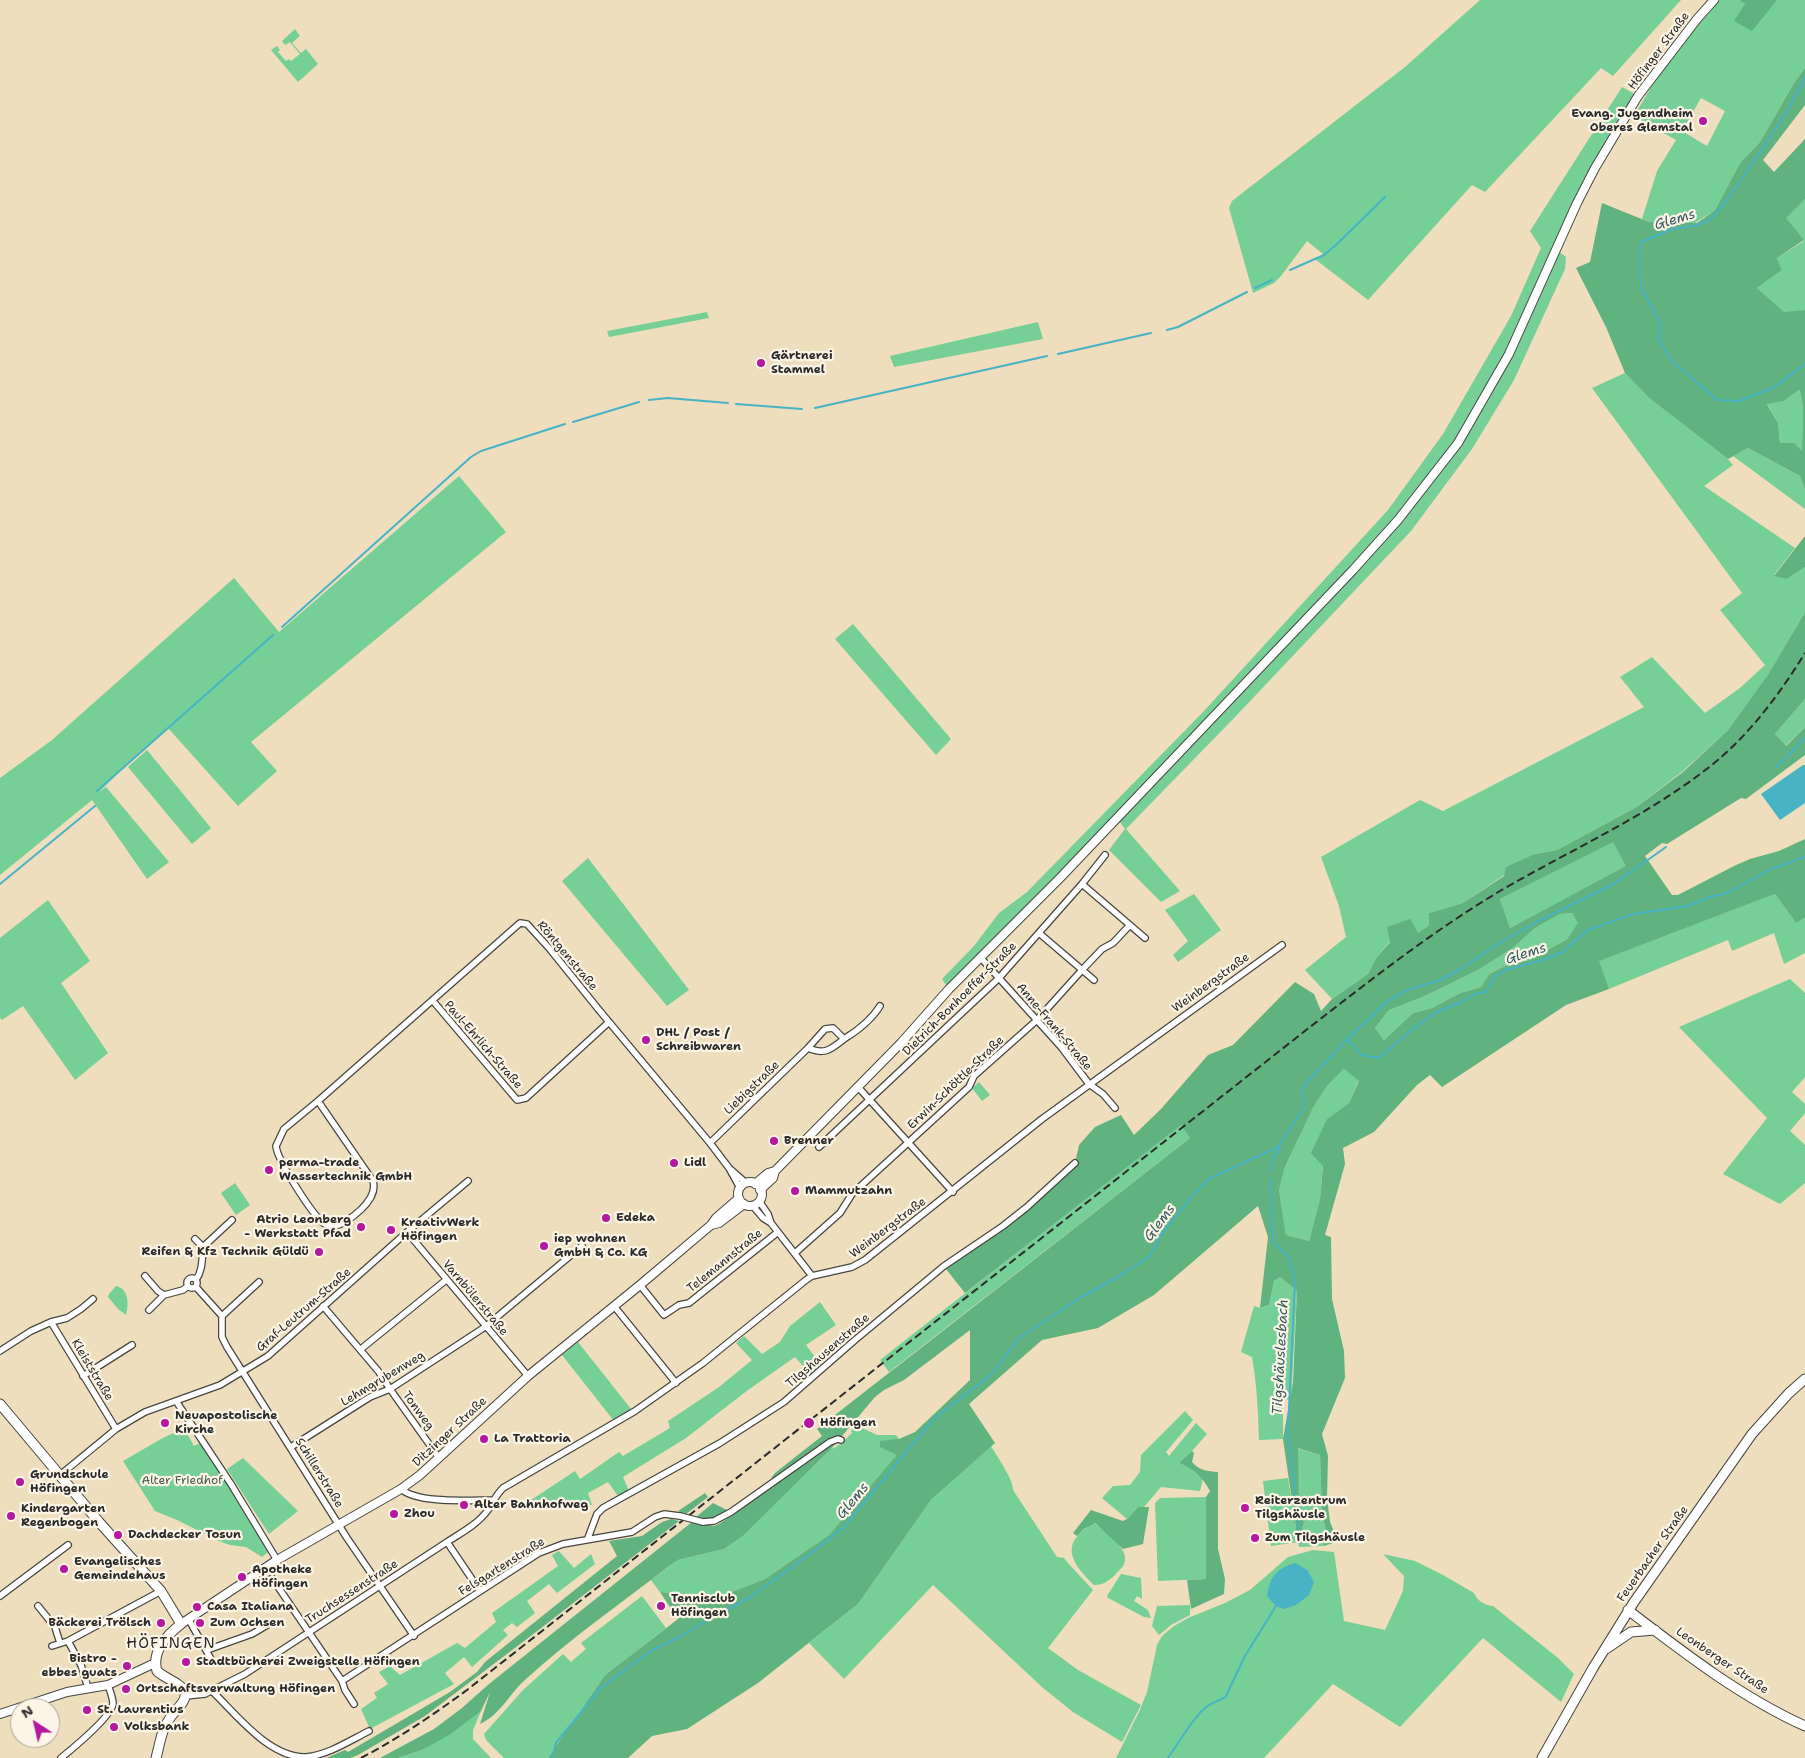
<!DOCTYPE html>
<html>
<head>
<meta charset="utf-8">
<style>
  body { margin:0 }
  #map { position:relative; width:1805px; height:1758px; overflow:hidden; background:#eedebd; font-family:"Shantell Sans",sans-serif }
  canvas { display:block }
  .north { position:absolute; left:10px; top:1698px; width:50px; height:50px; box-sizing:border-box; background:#fcf5e5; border:1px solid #a8a49b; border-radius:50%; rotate:325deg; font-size:14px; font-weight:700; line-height:20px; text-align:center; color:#2b2b2b }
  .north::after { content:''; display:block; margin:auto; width:18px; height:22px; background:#b5179e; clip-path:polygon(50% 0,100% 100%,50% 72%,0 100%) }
</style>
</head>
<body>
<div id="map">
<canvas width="1805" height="1758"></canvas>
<div class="north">N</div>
</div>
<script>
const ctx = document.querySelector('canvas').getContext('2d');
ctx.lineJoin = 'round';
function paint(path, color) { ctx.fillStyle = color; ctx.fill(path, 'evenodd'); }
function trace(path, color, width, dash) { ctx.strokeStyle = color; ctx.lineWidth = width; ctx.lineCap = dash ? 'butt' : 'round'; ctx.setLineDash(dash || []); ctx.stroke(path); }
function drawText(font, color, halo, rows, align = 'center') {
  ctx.font = font + ' "Shantell Sans",sans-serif'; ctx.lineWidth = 4.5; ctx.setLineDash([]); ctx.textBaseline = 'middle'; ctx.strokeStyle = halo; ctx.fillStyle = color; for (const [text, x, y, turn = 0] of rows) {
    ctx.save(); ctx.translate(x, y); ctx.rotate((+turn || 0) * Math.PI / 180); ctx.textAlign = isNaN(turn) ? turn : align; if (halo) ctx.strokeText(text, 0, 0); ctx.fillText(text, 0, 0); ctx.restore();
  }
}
paint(new Path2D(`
  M1480,0H1681L1613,76L1601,68L1485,192L1472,185L1368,300L1315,259L1324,255L1307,241L1281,276L1274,283L1253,293L1229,208L1232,201L1405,67Z
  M1719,0H1739L1745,4L1775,0H1805V68L1794,83L1760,142L1740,163L1715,210L1695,223L1649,222L1642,219L1657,171L1676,140L1634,116L1657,77L1684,41ZM1701,98L1725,111L1707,146L1682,131Z
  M295,29L300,36L292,43L301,53L306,49L318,64L298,82L271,50L277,46L280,50L278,52L286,61L289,59L291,61L300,54L290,42L285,45L282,41Z
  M1622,87L1638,96L1595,168L1557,250L1566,257L1565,269L1514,380L1472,449L1411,531L1235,717L1126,829L1180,891L1161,902L1109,850L1125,829L1117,818L949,989L942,979L974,946L999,913L1027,892L1203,712L1388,510L1443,434L1511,316L1541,248L1530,231Z
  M1805,199V310L1784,313L1757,288L1782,270L1777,258L1804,241L1785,218Z
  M707,312L709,318L609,337L607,331Z
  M1038,322L1043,339L894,367L890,356Z
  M1625,373L1649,398L1728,459L1733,465L1704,486L1795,548L1774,575L1787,579L1805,567V612L1769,673L1728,730L1683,771L1635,808L1557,850L1535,854L1463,903L1429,913V925L1418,933L1390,941L1376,958L1368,974L1332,999L1305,970L1346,937L1339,906L1321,857L1420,800L1443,811L1644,707L1620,677L1652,657L1705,713L1740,688L1765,665L1720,610L1742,593L1592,388Z
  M1799,390C1805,402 1803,436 1803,452L1780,443L1778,423L1767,403L1784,401Z
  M1748,448L1800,476L1805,490V509L1733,456Z
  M459,476L506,532L251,742L277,771L238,806L168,728L126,765L99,792L106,787L169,862L147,879L92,800L0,875V778L52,740L234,578L279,632Z
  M853,624L951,739L936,755L835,639Z
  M1805,699V727L1785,746L1775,734Z
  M147,750L211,828L192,844L128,767Z
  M1613,841L1627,866L1510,928L1500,899Z
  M588,858L689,990L667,1006L562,881Z
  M1194,894L1221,930L1178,962L1173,955L1188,941L1165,910Z
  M1775,894L1796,923L1805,918V953L1784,964L1774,933L1732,951L1728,940L1609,989L1598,961Z
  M48,900L90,961L61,983L108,1053L75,1080L23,1006L2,1020L0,1018V938Z
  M1572,913L1579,923L1567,939L1530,960L1507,965L1489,974L1481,987L1460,993L1432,1008L1413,1013L1384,1040L1375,1028L1389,1010L1425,996L1480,969L1514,947L1535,928L1560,914Z
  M1790,979L1805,993V1077L1792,1092L1805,1104V1113L1790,1131L1805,1145V1183L1780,1204L1723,1174L1767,1118L1679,1027Z
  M1344,1069L1359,1080L1349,1103L1327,1119L1320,1199L1309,1241L1286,1235L1279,1190L1285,1167L1313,1108L1327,1086Z
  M979,1082L990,1095L982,1101L972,1088Z
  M1181,1124L1190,1138L889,1372L880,1360Z
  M235,1183L250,1205L236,1215L221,1193Z
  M1280,1277L1297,1291L1291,1400L1283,1399V1439L1259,1440C1258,1412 1257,1385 1252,1357L1241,1352L1254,1306L1261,1308L1269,1305L1274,1281Z
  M116,1286C129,1289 129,1304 126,1315L118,1309L108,1297L109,1294Z
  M820,1302L836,1325L806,1345L821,1365L811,1375L795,1357L748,1390L686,1438L623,1477L629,1491L618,1496L608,1482L588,1493L592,1505L552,1510L522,1506L575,1471L580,1479L619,1452L623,1456L670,1428L668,1421L719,1387L752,1360L736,1343L744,1336L762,1354L780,1342L790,1326Z
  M578,1342L631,1409L614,1421L562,1355Z
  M1185,1411L1193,1420L1166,1452L1169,1456L1196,1423L1207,1434L1192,1451L1179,1463L1189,1467L1203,1478L1200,1491L1161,1487L1144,1507H1138L1127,1519L1102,1498L1113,1486L1130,1485L1140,1472L1141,1455Z
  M856,1425L877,1435H896L899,1439L898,1455L829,1535L765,1579L721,1596L660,1592L651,1580L678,1560L724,1549L743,1536L831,1449C840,1446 845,1440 852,1433L851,1431Z
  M184,1428L194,1446L200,1443L273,1548L262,1557L246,1547L230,1545L219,1541L177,1520L155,1511L123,1461L161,1439Z
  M991,1446C997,1457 1013,1478 1013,1490L1057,1557L1064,1558L1067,1562L1093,1590L1048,1648L1078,1670L1141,1705L1122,1742L1073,1712L1042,1687L933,1585L844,1679L809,1643L858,1604L931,1500Z
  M1297,1448L1320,1455L1322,1513L1327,1535L1324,1541V1546L1299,1547L1298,1542L1271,1546L1263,1481L1288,1478L1298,1541L1304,1522L1299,1499Z
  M243,1458L298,1511L269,1534L227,1469Z
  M1206,1497V1579L1158,1581L1155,1503L1160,1498Z
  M1094,1523C1105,1532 1133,1550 1123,1566C1121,1569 1117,1572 1115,1575C1108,1581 1104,1585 1094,1585C1070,1562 1059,1543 1094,1523Z
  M1313,1550L1334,1552L1344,1621L1385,1630L1403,1591L1404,1576L1383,1554L1415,1561L1443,1575L1474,1593C1476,1600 1486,1606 1493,1606L1558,1658L1574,1674L1561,1702L1483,1638L1400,1727L1333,1684L1264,1758H1116L1139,1712L1147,1692L1157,1645L1162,1636L1174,1626L1188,1618L1225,1603L1250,1590L1288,1557Z
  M559,1551L574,1568L591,1554L595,1564L557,1593L549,1584L527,1601L535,1613L517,1627L512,1623L503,1630L508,1635L472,1667L464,1657L445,1673L454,1684L370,1729L361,1709L377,1698L374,1693L388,1684L379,1672L390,1666L400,1675L457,1643L465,1648L496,1622L492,1613L558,1566L552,1555Z
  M1121,1574L1141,1578L1142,1599L1137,1596L1134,1601L1148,1610L1151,1618L1144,1617L1108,1598L1107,1596Z
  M642,1596L666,1628L605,1675L548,1758H504L486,1740L484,1734L523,1690L563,1654L571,1662L586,1649L581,1643Z
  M1190,1605V1615L1171,1625L1159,1635L1152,1626L1157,1606Z
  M481,1711L473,1730V1739L491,1758H398L422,1750Z`), '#75cf96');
paint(new Path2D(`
  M1739,0H1777L1752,31L1734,21L1745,4Z
  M1805,68V105L1763,160L1774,172L1805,139V199L1786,218L1804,240L1777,258L1782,270L1757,288L1784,312L1805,310V490L1800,476L1748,448L1728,459L1649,398L1625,373L1606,327L1576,268L1590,262L1602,203L1649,222L1697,223L1715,210L1740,163L1760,142L1794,83ZM1799,390C1805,400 1803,438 1802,451L1794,443H1780L1778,423L1767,404L1784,401Z
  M1805,536V567L1787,579L1774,576Z
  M1805,612V699L1775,734L1786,746L1805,727V755L1746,799L1741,798L1667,844L1662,843L1645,856L1672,895H1678L1734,866L1750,859L1779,851L1805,839V918L1796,923L1775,894L1599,961L1609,989L1566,1005L1442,1087L1430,1075L1417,1085L1374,1132L1343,1148L1345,1164L1325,1235L1331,1237L1332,1299L1344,1351L1345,1378L1322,1434L1328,1456L1327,1498L1330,1522L1338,1541L1324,1546V1541L1327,1535L1322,1513L1320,1455L1298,1448L1299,1499L1304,1522L1298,1542L1283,1439L1293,1382L1297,1291L1280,1277L1274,1281L1269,1305L1260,1308L1268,1237L1258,1206L1154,1295L1098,1328L1042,1340L969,1404L995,1443L931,1500L858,1604L758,1683L687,1729L652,1736L628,1758H548L605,1675L678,1619L660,1592L721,1596L765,1579L829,1535L897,1455L880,1447V1441L899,1439L915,1432L970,1380V1330L904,1380L884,1390L875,1397L831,1449L743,1536L724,1549L678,1560L668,1567C620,1604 571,1638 526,1679C510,1693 500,1715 480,1724L490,1692L481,1711L449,1735L422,1750L398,1758H380L434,1729L462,1708L489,1684L692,1522L714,1526L719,1524L765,1492C770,1486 770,1478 775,1473L822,1436L817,1429L1190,1138L1181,1125L965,1293L946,1269L1026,1212L1059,1179L1074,1168L1079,1145L1095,1127L1121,1115L1134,1135L1161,1109L1208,1055L1233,1045L1295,982L1314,994L1321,1011L1332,999L1368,974L1376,958L1390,942L1387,927L1410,919L1418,933L1429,925V913L1463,903L1504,876L1506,867L1535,854L1557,850L1635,808L1683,772L1728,730L1769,673ZM1613,842L1626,866L1510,928L1500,899ZM1572,913L1578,923L1567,939L1530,960L1507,965L1489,974L1481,987L1460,993L1432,1008L1413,1013L1384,1040L1375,1028L1389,1010L1425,996L1480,969L1514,947L1535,928L1560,914ZM1344,1069L1359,1081L1349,1103L1327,1119L1311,1153L1323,1166L1320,1199L1309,1241L1286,1235L1279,1190L1285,1167L1313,1108L1327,1086Z
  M1192,1451L1194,1453L1192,1462C1200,1471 1207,1471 1218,1472V1549L1225,1579L1224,1594L1191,1609L1187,1580L1206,1579V1497L1210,1491C1202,1476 1194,1469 1179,1463Z
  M705,1493L708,1497L686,1514L678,1511Z
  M713,1503L731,1512L703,1522L696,1517Z
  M1138,1507H1149L1143,1544L1123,1549L1095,1523L1084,1529L1077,1536L1073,1533L1091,1510L1123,1521L1127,1519Z
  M671,1519L679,1521L536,1632L425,1716L358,1755L350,1758H326L345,1750L348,1752L450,1692L477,1672L485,1662L617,1556L609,1541L642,1536L662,1522Z`), '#60b27f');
paint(new Path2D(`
  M1803,765H1805V803L1780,820L1761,794Z
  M1296,1563L1307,1570L1314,1582L1309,1595L1296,1605L1284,1609L1276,1606L1267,1596C1270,1576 1277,1568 1296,1563Z`), '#47b3c4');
trace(new Path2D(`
  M1805,77L1787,112L1762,150L1725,203L1710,220L1694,226L1673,229L1641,242L1640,261L1641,287L1661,324L1659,338L1671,360L1717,400L1739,401L1773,388L1805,364
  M1290,270L1324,255L1336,245L1385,197
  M1255,288L1272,280
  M1167,330L1178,327L1247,292
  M1058,354L1151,333
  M649,400L668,398L728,403
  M736,404L802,409
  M815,408L1047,356
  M573,422L639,402
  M282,627L471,457L481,451L565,424
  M1777,767L1805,738
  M97,791L273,635
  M0,884L95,806
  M1347,1039L1388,1001L1407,990L1440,980L1461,969L1496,945L1539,921L1614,884L1666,847
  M1270,1171L1274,1156L1280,1150L1278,1147
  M1271,1179L1273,1242L1289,1257L1295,1280L1288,1430L1301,1543
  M552,1758L556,1743L601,1688L651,1651L680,1637L709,1619L751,1597L818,1548L844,1527L933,1420L991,1375L1019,1338L1083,1296L1123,1274L1149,1257L1161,1235L1194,1194L1209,1179L1278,1147L1304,1108L1303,1087L1347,1039L1362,1055L1379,1058L1413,1029L1435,1013L1462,1002L1477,993L1486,992L1495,977L1506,970L1543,960L1563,952L1588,930L1633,914L1688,906L1710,897L1728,893L1769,870L1805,857
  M1168,1758C1178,1744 1196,1713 1209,1705C1214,1701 1221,1701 1226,1696L1245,1656L1276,1606`), '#47b3c4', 2);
const minor = new Path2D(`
  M1082,884L1145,938
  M1039,933L1094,980
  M980,957L1062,1048L1089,1084L1103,1094L1115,1108
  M433,1001L517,1100L526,1098L609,1022
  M844,1039C857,1031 872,1019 880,1006
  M858,1087L953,1192
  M318,1101L373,1181C379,1200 349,1222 333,1227C329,1226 325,1225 322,1222C311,1212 277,1160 276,1146L284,1129L318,1101L520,923L527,924L549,948L599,1010L710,1143L729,1168L740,1188
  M710,1143L808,1048C825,1055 830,1050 844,1039L833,1028L825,1029L808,1048
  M819,1147L999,978L1082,884L1105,855
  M729,1168L746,1183
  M759,1201L768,1214L771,1223
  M752,1205L763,1218L771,1223L812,1276
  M407,1232L528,1376
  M195,1239L203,1247
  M795,1253L840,1213L852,1194L969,1087L974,1076L1037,1020L1082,970L1102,949L1113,943L1129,926
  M145,1276L158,1291L164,1295
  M187 1283a5 5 0 1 1 10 0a5 5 0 1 1-10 0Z
  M196,1280C203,1270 202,1258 203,1247L232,1220
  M640,1285L664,1315L679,1305L689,1303L778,1232
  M196,1287L222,1316V1337L227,1347L347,1538L414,1636
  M323,1306L379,1372L390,1389L439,1458
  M614,1306L676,1383
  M149,1310L164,1295L183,1290L188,1286
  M222,1316L259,1282
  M51,1322L116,1429
  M361,1349L446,1280
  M0,1351L31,1331L51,1322L67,1318L81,1309L93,1299
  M83,1376L132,1345
  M176,1401L231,1484L277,1560
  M291,1447L370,1397L390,1389L485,1327L582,1246
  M60,1475L116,1429L145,1412L220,1385L268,1356L407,1232L468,1181
  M401,1489C418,1504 470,1500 493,1500
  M703,1522L714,1521L731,1512L830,1442L838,1439L841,1440
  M588,1538L597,1514L603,1508L720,1443L784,1402L855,1340L944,1266L1003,1226L1027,1207L1075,1163
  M447,1542L480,1591
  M272,1578L342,1681L345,1690L354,1704
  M0,1596L68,1545
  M38,1606L55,1627L60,1643
  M189,1620L211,1659
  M68,1641L81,1665L88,1688
  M52,1646L68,1641L161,1591
  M207,1650L252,1634L269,1624
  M342,1681L539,1553L563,1544L632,1532L655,1517L664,1514L680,1516
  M212,1691C236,1714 269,1758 306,1757C328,1755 349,1741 369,1731
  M185,1696L205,1694L245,1674L447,1542C461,1533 478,1524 488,1510C493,1502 496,1495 503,1488L635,1411L703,1363L806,1280L812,1276L852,1267L865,1260L1042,1119L1282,945
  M61,1758C72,1749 111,1717 113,1704C113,1698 110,1691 108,1685`);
const tertiary = new Path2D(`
  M738 1194a12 12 0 1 1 24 0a12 12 0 1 1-24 0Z
  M755,1184L768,1173L775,1171
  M760,1190L773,1178L775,1171L901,1043L949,989L1060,878L1353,570L1398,520L1458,443L1509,354L1577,203L1595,168L1638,96L1697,19L1714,0
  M711,1225L719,1223L744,1204
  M181,1624L277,1560L401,1489L420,1475L528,1376L640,1285L711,1225L716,1218L739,1198
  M0,1714L67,1692L108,1685L155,1663`);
const secondary = new Path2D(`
  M0,1404L99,1522L161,1591L181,1624C167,1635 151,1652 157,1671C164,1678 181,1683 185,1692C188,1701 174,1711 170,1718C161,1730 160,1744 156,1758
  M1628,1610C1684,1653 1741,1697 1805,1726
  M1606,1649L1631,1632L1655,1630
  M1542,1758L1593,1668L1634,1602L1752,1434L1789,1393L1805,1379`);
trace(minor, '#484641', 8);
trace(tertiary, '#484641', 10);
trace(secondary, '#484641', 11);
trace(minor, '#fff', 5.5);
trace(tertiary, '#fff', 8);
trace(secondary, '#fff', 9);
trace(new Path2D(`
  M361,1758C399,1738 433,1715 467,1690L1310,1027C1372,979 1433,931 1500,891C1570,850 1644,818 1708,768C1748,737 1779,695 1805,653`), '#2b2b2b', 2, [8, 4]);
const minorBridge = new Path2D(`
  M680,1516L703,1522`);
trace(minorBridge, '#484641', 8, []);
trace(minorBridge, '#fff', 5.5);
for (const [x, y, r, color] of [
  [1703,121,5,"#b5179e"],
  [761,363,5,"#b5179e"],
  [646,1040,5,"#b5179e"],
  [774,1141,5,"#b5179e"],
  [674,1163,5,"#b5179e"],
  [269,1170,5,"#b5179e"],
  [795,1191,5,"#b5179e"],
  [606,1218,5,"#b5179e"],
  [361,1227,5,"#b5179e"],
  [391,1230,5,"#b5179e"],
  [544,1246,5,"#b5179e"],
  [319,1252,5,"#b5179e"],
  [165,1423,5,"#b5179e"],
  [809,1423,6,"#b5179e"],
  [484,1439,5,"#b5179e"],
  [20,1482,5,"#b5179e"],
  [464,1505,5,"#b5179e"],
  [1245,1508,5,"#b5179e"],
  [394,1514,5,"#b5179e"],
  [11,1516,5,"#b5179e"],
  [118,1535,5,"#b5179e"],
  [1255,1538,5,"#b5179e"],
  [64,1569,5,"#b5179e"],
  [242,1577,5,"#b5179e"],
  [661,1606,5,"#b5179e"],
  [197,1607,5,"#b5179e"],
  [161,1623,5,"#b5179e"],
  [200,1623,5,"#b5179e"],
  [186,1662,5,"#b5179e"],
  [127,1666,5,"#b5179e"],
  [126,1689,5,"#b5179e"],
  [87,1710,5,"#b5179e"],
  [114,1727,5,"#b5179e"]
]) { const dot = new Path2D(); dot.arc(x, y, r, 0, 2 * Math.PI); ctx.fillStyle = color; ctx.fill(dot); trace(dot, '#fcf5e5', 2); }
drawText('12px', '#2b2b2b', '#fcf5e5', [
  ["Höfinger Straße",1659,51,-53],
  ["Röntgenstraße",567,956,50],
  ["Weinbergstraße",1211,983,-36],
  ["Dietrich-Bonhoeffer-Straße",960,999,-45],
  ["Anne-Frank-Straße",1054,1027,50],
  ["Paul-Ehrlich-Straße",483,1045,49],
  ["Erwin-Schöttle-Straße",956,1083,-44],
  ["Liebigstraße",752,1088,-44],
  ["Weinbergstraße",888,1228,-37],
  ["Telemannstraße",725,1261,-39],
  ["Varnbülerstraße",475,1298,50],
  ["Graf-Leutrum-Straße",304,1310,-41],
  ["Tilgshausenstraße",828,1351,-41],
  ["Kleiststraße",92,1370,59],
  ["Lehmgrubenweg",383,1379,-31],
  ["Tonweg",418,1411,54],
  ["Ditzinger Straße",450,1432,-43],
  ["Schillerstraße",319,1473,58],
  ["Feuerbacher Straße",1653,1554,-55],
  ["Felsgartenstraße",502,1567,-32],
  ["Truchsessenstraße",352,1592,-33],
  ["Leonberger Straße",1722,1661,34]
]);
drawText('bold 12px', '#2b2b2b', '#fcf5e5', [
  ["Evang. Jugendheim",1693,114,"right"],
  ["Oberes Glemstal",1693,128,"right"],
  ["Gärtnerei",771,356],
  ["Stammel",771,370],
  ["DHL / Post /",656,1033],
  ["Schreibwaren",656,1047],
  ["Brenner",784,1141],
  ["perma-trade",279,1163],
  ["Wassertechnik GmbH",279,1177],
  ["Lidl",684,1163],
  ["Mammutzahn",805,1191],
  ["Edeka",616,1218],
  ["Atrio Leonberg",351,1220,"right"],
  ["- Werkstatt Pfad",351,1234,"right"],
  ["KreativWerk",401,1223],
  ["Höfingen",401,1237],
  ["iep wohnen",554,1239],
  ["GmbH & Co. KG",554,1253],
  ["Reifen & Kfz Technik Güldü",309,1252,"right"],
  ["Neuapostolische",175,1416],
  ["Kirche",175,1430],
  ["Höfingen",820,1423],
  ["La Trattoria",494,1439],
  ["Grundschule",30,1475],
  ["Höfingen",30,1489],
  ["Reiterzentrum",1255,1501],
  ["Tilgshäusle",1255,1515],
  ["Alter Bahnhofweg",474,1505],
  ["Kindergarten",21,1509],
  ["Regenbogen",21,1523],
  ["Zhou",404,1514],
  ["Dachdecker Tosun",128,1535],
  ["Zum Tilgshäusle",1265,1538],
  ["Evangelisches",74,1562],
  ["Gemeindehaus",74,1576],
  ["Apotheke",252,1570],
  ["Höfingen",252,1584],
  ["Tennisclub",671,1599],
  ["Höfingen",671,1613],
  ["Casa Italiana",207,1607],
  ["Bäckerei Trölsch",151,1623,"right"],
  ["Zum Ochsen",210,1623],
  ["Bistro -",117,1659,"right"],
  ["ebbes guats",117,1673,"right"],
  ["Stadtbücherei Zweigstelle Höfingen",196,1662],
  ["Ortschaftsverwaltung Höfingen",136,1689],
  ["St. Laurentius",97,1710],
  ["Volksbank",124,1727]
], 'left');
drawText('12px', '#415c4b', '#fcf5e5', [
  ["Alter Friedhof",182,1481]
]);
drawText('italic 14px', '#355b61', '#fcf5e5', [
  ["Glems",1675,220,-17],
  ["Glems",1526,954,-18],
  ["Glems",1160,1223,-53],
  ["Tilgshäuslesbach",1281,1357,-87],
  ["Glems",853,1501,-50]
]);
ctx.letterSpacing = '1px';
drawText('15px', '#2b2b2b', '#fcf5e5', [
  ["HÖFINGEN",171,1644]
]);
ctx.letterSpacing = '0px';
</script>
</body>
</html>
